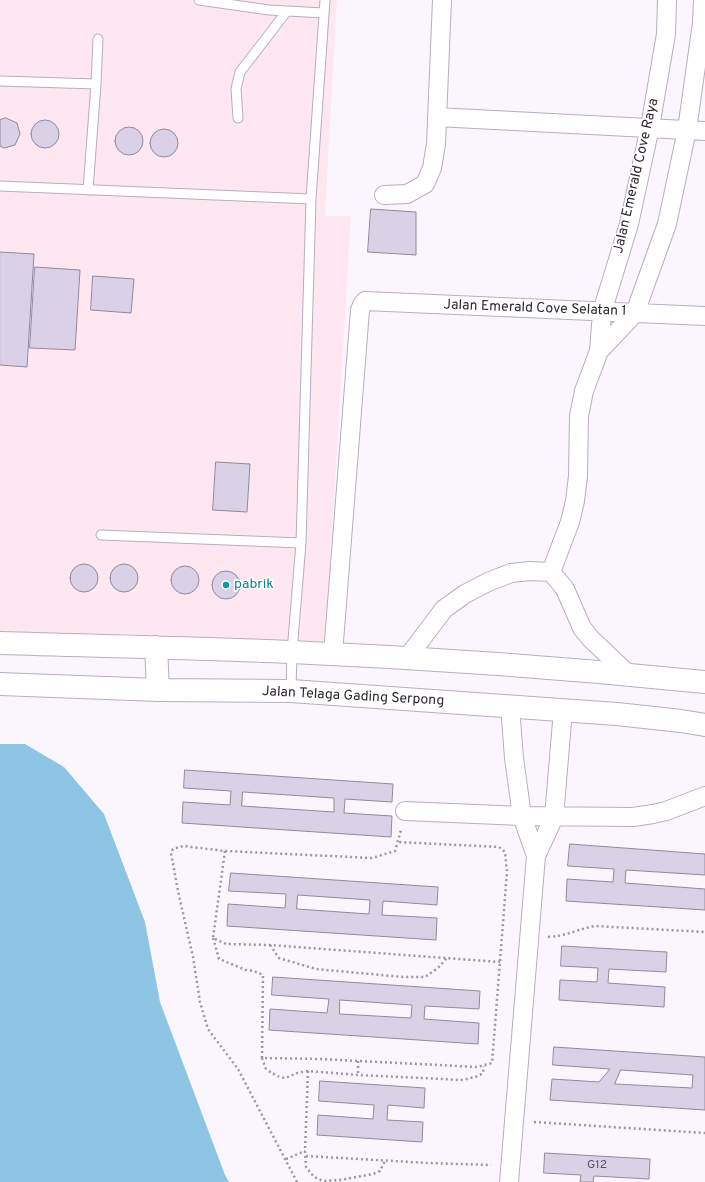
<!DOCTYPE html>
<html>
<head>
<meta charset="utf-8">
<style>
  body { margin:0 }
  canvas { display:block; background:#fbf6fe }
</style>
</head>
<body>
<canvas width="705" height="1182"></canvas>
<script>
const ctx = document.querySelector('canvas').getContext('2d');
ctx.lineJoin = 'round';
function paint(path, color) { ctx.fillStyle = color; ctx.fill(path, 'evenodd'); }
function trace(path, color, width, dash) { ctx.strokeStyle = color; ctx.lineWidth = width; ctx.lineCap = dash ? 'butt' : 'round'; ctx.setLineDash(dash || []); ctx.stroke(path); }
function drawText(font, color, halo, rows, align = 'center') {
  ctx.font = font + ' Overpass,sans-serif'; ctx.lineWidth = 3; ctx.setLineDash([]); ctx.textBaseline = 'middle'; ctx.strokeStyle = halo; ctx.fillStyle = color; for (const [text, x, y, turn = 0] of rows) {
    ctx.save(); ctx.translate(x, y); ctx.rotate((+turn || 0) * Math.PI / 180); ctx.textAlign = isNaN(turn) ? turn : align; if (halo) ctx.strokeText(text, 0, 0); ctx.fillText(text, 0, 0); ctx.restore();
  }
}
paint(new Path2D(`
  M0,0H337L325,216H351L325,650L0,632Z`), '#ffe7f1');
paint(new Path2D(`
  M0,744H25L64,767L104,814L145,922L160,1002L225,1175L229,1182H0Z`), '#8ec5e5');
const building = new Path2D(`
  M6,118L17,123L20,134L15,145L4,148L0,146V120Z
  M31 134a14 14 0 1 1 28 0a14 14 0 1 1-28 0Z
  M115 141a14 14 0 1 1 28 0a14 14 0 1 1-28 0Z
  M150 143a14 14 0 1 1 28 0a14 14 0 1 1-28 0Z
  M371,209L416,212V255L368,252Z
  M0,252L34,254L27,367L0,365Z
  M35,267L80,270L75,350L30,348Z
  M93,276L134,279L131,313L91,310Z
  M216,462L250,464L247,512L213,510Z
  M70 578a14 14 0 1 1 28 0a14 14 0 1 1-28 0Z
  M110 578a14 14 0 1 1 28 0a14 14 0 1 1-28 0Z
  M171 580a14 14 0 1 1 28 0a14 14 0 1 1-28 0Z
  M212 585a14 14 0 1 1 28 0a14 14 0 1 1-28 0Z
  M185,770L393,784L392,802L345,799L344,813L392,816L391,837L182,823L183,802L230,805L231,791L184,788ZM243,792L334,798V812L242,806Z
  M570,844L705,854V875L626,870L625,883L705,889V910L566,901L567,879L613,882L614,869L568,866Z
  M231,873L438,887L437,905L383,901L382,915L437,918L436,940L227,926L228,904L285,908L286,894L229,891ZM298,895L370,900L369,914L297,909Z
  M562,946L667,952L666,972L609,969L608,983L665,987L664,1007L559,1000L560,980L597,982L598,968L561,966Z
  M273,977L480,991L479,1009L425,1006L424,1019L479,1023L478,1044L269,1030L270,1009L327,1013L329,999L272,995ZM340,1000L412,1005L411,1018L340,1014Z
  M554,1047L705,1057V1110L550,1100L552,1079L599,1082L610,1069L553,1065ZM621,1070L693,1075L692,1088L615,1084Z
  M320,1081L425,1088L424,1108L388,1105L387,1120L423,1122L422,1142L317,1135L318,1115L373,1119L374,1105L319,1101Z
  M545,1153L650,1159L649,1179L594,1176L593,1182H580L581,1175L544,1173Z`);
paint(building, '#dad1e6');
trace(building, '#91899c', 1);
const service = new Path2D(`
  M199,0L269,10L324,13
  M0,81L96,84
  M238,118L236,89L240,72L287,11
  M0,186L311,199
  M88,190L96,84L98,39
  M101,535L301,543
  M291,691L292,652L301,543L311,199L325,0`);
const minor = new Path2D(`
  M437,117L705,131
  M384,195L407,194L425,184L432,168L436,144L442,0
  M599,351L635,313L667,224L687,130L702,23L703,0
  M551,572L570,522L575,501L578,476L579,416L584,391L599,351L602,312L629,224L650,127L666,34L667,0
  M333,654L360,310L362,305L365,301L705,316
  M407,658L444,609L465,594L488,582L511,573L530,571L551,572L565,589L582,628L591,639L629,675
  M510,706L514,758L522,816L536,856
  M405,811L522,816L633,817L653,814L666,811L705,796
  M509,1182L536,856L554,817L563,710`);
const secondary = new Path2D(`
  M0,643C97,646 194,648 291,652C429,658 567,668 705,682
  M156,647L158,690
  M0,684L158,690L291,691L617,714L681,721L705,725`);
trace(service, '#b9adc0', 11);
trace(minor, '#b9adc0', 20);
trace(secondary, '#b9adc0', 24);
trace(new Path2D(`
  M225,851L213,938L226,944L269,945L500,962
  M548,937C566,936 578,929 595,926L705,932
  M213,938L219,959L246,970L254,971L263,975L262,1058L320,1059L477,1067L492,1063L507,872L505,852L499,847L398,842
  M270,945L279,958L316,969L403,977H425L438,968L447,958
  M262,1058L266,1069C290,1086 285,1073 308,1071L358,1075L463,1080L478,1076L483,1073L484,1066
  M358,1061V1075
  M308,1071L305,1151L306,1167L314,1177L323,1181L340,1180L373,1174L380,1171L385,1161
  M534,1122L705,1133
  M306,1156L428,1163L491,1165
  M286,1159L305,1151
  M297,1182L238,1069L208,1029L200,1002L193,957L178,891L171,853L173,849L183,846L225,851L372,858L395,851L401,830`), '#9b969e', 2.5, [2, 3]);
trace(service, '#fff', 9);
trace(minor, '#fff', 18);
trace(secondary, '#fff', 22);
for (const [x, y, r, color] of [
  [226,585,4,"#0f9aa8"]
]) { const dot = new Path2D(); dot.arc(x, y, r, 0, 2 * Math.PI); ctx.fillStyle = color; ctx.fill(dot); trace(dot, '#fff', 1.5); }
drawText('12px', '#58525e', null, [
  ["G12",597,1166]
]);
drawText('14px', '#2d2830', '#fff', [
  ["Jalan Emerald Cove Raya",637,176,-77],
  ["Jalan Emerald Cove Selatan 1",535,309,2],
  ["Jalan Telaga Gading Serpong",353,697,3]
]);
drawText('14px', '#0d838f', '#fff', [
  ["pabrik",234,585]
], 'left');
</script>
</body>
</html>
